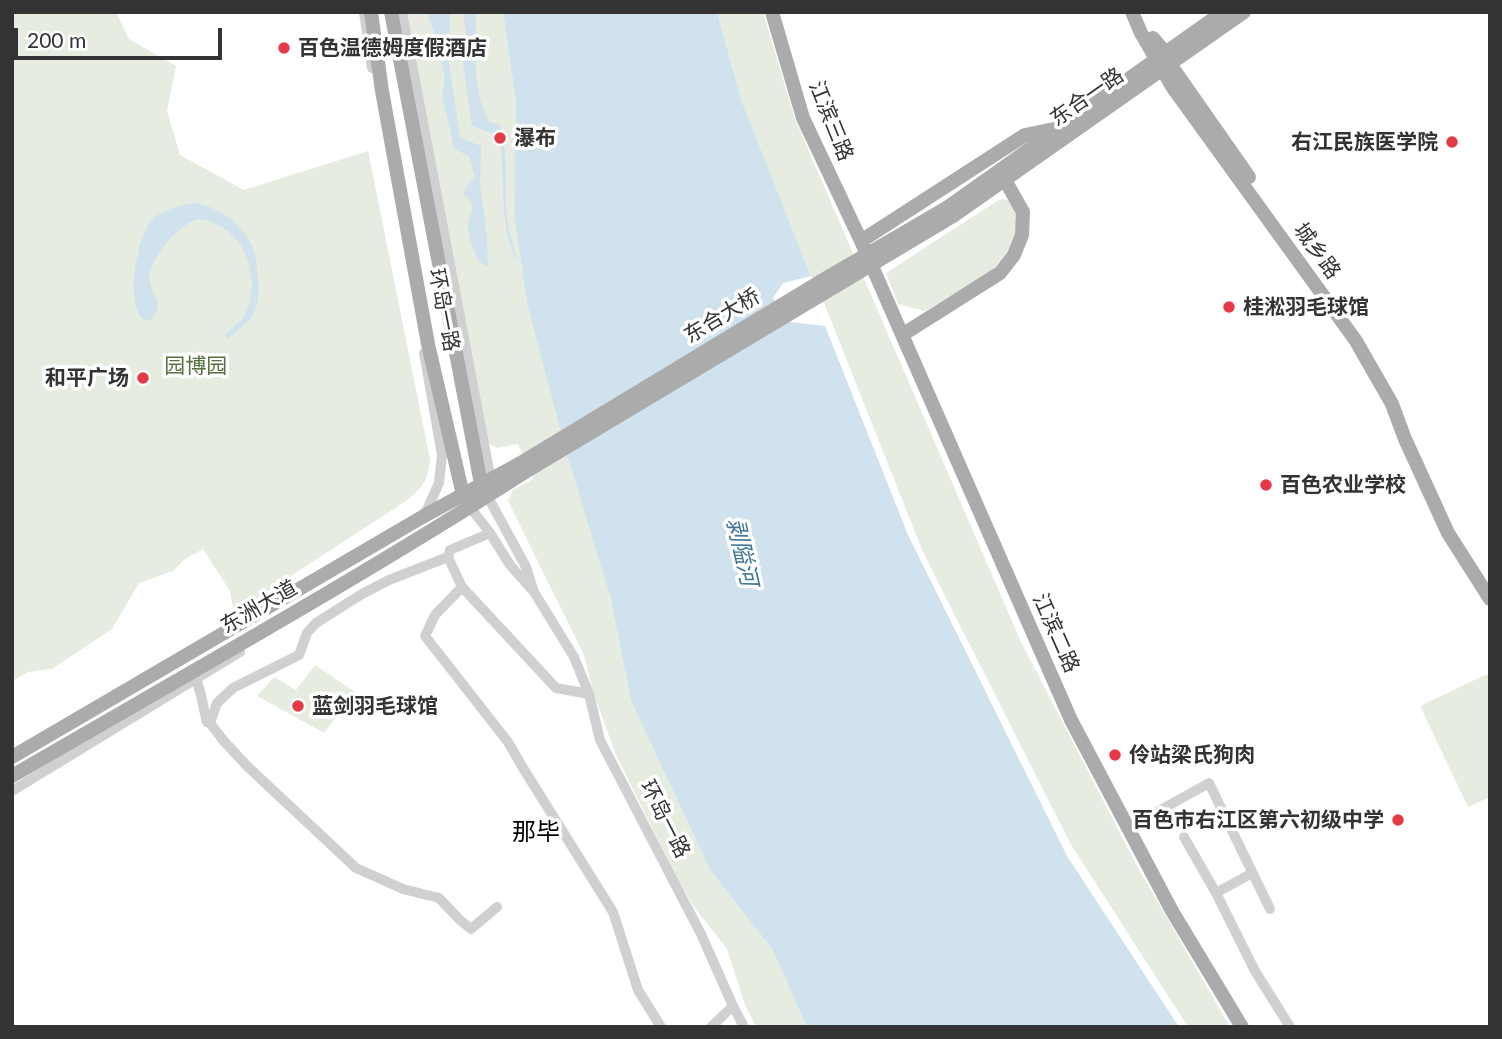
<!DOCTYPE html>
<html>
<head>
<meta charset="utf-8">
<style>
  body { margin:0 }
  #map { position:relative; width:1502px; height:1039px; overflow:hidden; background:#fff; font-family:Lato,sans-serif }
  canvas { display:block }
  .frame { position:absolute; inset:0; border:14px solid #333; pointer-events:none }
  .scale { position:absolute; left:14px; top:28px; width:208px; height:32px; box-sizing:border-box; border:4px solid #333; border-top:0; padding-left:9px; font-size:21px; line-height:24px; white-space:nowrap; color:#333; -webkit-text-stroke:5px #fff; paint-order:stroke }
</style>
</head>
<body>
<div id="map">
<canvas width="1502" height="1039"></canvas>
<div class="frame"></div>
<div class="scale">200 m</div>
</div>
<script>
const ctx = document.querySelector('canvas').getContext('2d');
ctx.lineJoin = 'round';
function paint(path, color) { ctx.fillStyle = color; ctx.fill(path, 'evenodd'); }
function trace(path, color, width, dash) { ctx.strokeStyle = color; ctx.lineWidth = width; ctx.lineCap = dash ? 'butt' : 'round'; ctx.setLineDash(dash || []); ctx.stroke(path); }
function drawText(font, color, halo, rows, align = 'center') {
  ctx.font = font + ' Lato,"Noto Sans SC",sans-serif'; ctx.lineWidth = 7; ctx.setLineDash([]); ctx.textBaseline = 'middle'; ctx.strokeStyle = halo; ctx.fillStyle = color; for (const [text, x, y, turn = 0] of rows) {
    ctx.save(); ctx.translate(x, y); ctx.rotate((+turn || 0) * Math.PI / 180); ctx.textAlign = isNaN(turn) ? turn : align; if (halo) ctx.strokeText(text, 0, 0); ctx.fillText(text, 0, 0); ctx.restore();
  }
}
paint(new Path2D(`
  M12,12H116L129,39L176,66L167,111L180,155L244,190L368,151L430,459C428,481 423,487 406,501L234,613L230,591L203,549L185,559L173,571L139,583L112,629L52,669L28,672L12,681Z
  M407,12H503L516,103L514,213L610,596L631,701L710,870L772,949L807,1027H756L745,1005L727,949L694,907L675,874L616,755L594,695L584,655L508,501L513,490L533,479L518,444L496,448L487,442Z
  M717,12H763L795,119L1021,642L1137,866L1230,1027H1188L1070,843L923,552L824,303L811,276L742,102Z
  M1003,199L1008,200L1017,215L1015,235L1009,249L992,271L925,311L898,304L886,273L997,201Z
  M315,665L355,692L324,733L257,696L274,677L296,690Z
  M1487,674L1490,680V797L1468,807L1420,706Z`), '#e6ecdf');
paint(new Path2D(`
  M429,12H450L449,64L460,138L481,146L480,185L487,236L488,267C485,265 482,264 479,261C474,256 467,231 468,224C470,210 480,207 464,195L466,187L475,178L469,156L454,149L442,94L445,78L437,39L428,16Z
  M465,12H476C476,48 471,91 490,123L500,125C508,152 505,180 506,208C507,224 512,241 516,257L514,258L507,233L504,211L501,142L493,134L472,126L463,63L465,58L463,57L464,36L466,35V26L464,25Z
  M503,12H717L742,102L811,276L783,283L773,298L790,322L825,326L908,535L1067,856L1179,1027H807L772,949L710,870L631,701L610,596L565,447L528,307L514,213L516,103Z
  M196,203C224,209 250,229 256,259C257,266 257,273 258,281C259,294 259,305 251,317C245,325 235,333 227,339L225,335C230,329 240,323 244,317C261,285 250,239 216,224C205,219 196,217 186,225C171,235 146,263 150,283C154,300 167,304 149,321C122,316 137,235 151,221C164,208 179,206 196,203Z`), '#cfe2ee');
trace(new Path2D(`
  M364,12L372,68
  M402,12L492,486
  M424,353L442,455L439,483L424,516
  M470,507L490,533L510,565L534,592L526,567L488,497
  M448,557L462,587L435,615L425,636L508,742L523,768L613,912L638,990L661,1027
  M462,587L556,688L589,694
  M534,592L574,657L589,694L600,740L701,934L733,1006L744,1027
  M193,674C202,689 202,705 207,722L210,723L217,703L233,688L299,655L307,633L316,623L362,594L389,580L448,557L450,550L490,533
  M210,723L223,740L247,766L356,868L403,889L439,898L460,920L471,929L497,907
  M12,791L240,652
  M1128,828L1209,783L1270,909
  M1184,837L1216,893
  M1252,873L1216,893L1255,971L1290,1027
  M711,1027L733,1006`), '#d0d0d0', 10);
trace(new Path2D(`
  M371,12L382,91L428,344L463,495L467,501
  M391,12L481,484L484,489
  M772,12L803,118L861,241L1071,720L1172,911L1242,1027
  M1132,12L1141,33L1173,88L1356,341L1392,404L1405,439L1448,533L1490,599
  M1153,38L1165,52L1170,64L1249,177
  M948,207L1223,12
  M953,216L1244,12
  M861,241L1025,135L1054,129
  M902,335L1000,273L1014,255L1022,235L1023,212L1005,180
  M12,757L424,516L519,464
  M12,776C184,676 358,579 525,472`), '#ababab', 14);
trace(new Path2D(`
  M519,464L823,280L948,207
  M525,472L953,216`), '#ababab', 14);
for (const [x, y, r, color] of [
  [284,48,7,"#e63946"],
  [500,138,7,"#e63946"],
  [1452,142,7,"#e63946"],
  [1229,307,7,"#e63946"],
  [143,378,7,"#e63946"],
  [1266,485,7,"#e63946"],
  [298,706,7,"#e63946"],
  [1115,755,7,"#e63946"],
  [1398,820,7,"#e63946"]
]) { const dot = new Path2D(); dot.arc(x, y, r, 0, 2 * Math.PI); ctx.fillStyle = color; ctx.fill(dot); trace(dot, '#fff', 2.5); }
drawText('bold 21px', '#333', '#fff', [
  ["百色温德姆度假酒店",298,48],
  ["瀑布",514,138],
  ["右江民族医学院",1438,142,"right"],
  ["桂淞羽毛球馆",1243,307],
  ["和平广场",129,378,"right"],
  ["百色农业学校",1280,485],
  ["蓝剑羽毛球馆",312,706],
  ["伶站梁氏狗肉",1129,755],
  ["百色市右江区第六初级中学",1384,820,"right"]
], 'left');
drawText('21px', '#333', '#fff', [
  ["东合一路",1087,97,-35],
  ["江滨三路",831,121,68],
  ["城乡路",1317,251,54],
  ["环岛一路",444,310,79],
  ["东合大桥",722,316,-31],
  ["东洲大道",259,607,-30],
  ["江滨二路",1056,633,66],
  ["环岛一路",665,819,63]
]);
drawText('21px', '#56703f', '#fff', [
  ["园博园",196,366]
]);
drawText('italic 23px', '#3f7597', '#fff', [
  ["剥隘河",742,552,77]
]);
drawText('24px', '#000', '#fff', [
  ["那毕",536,832]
]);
</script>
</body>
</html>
